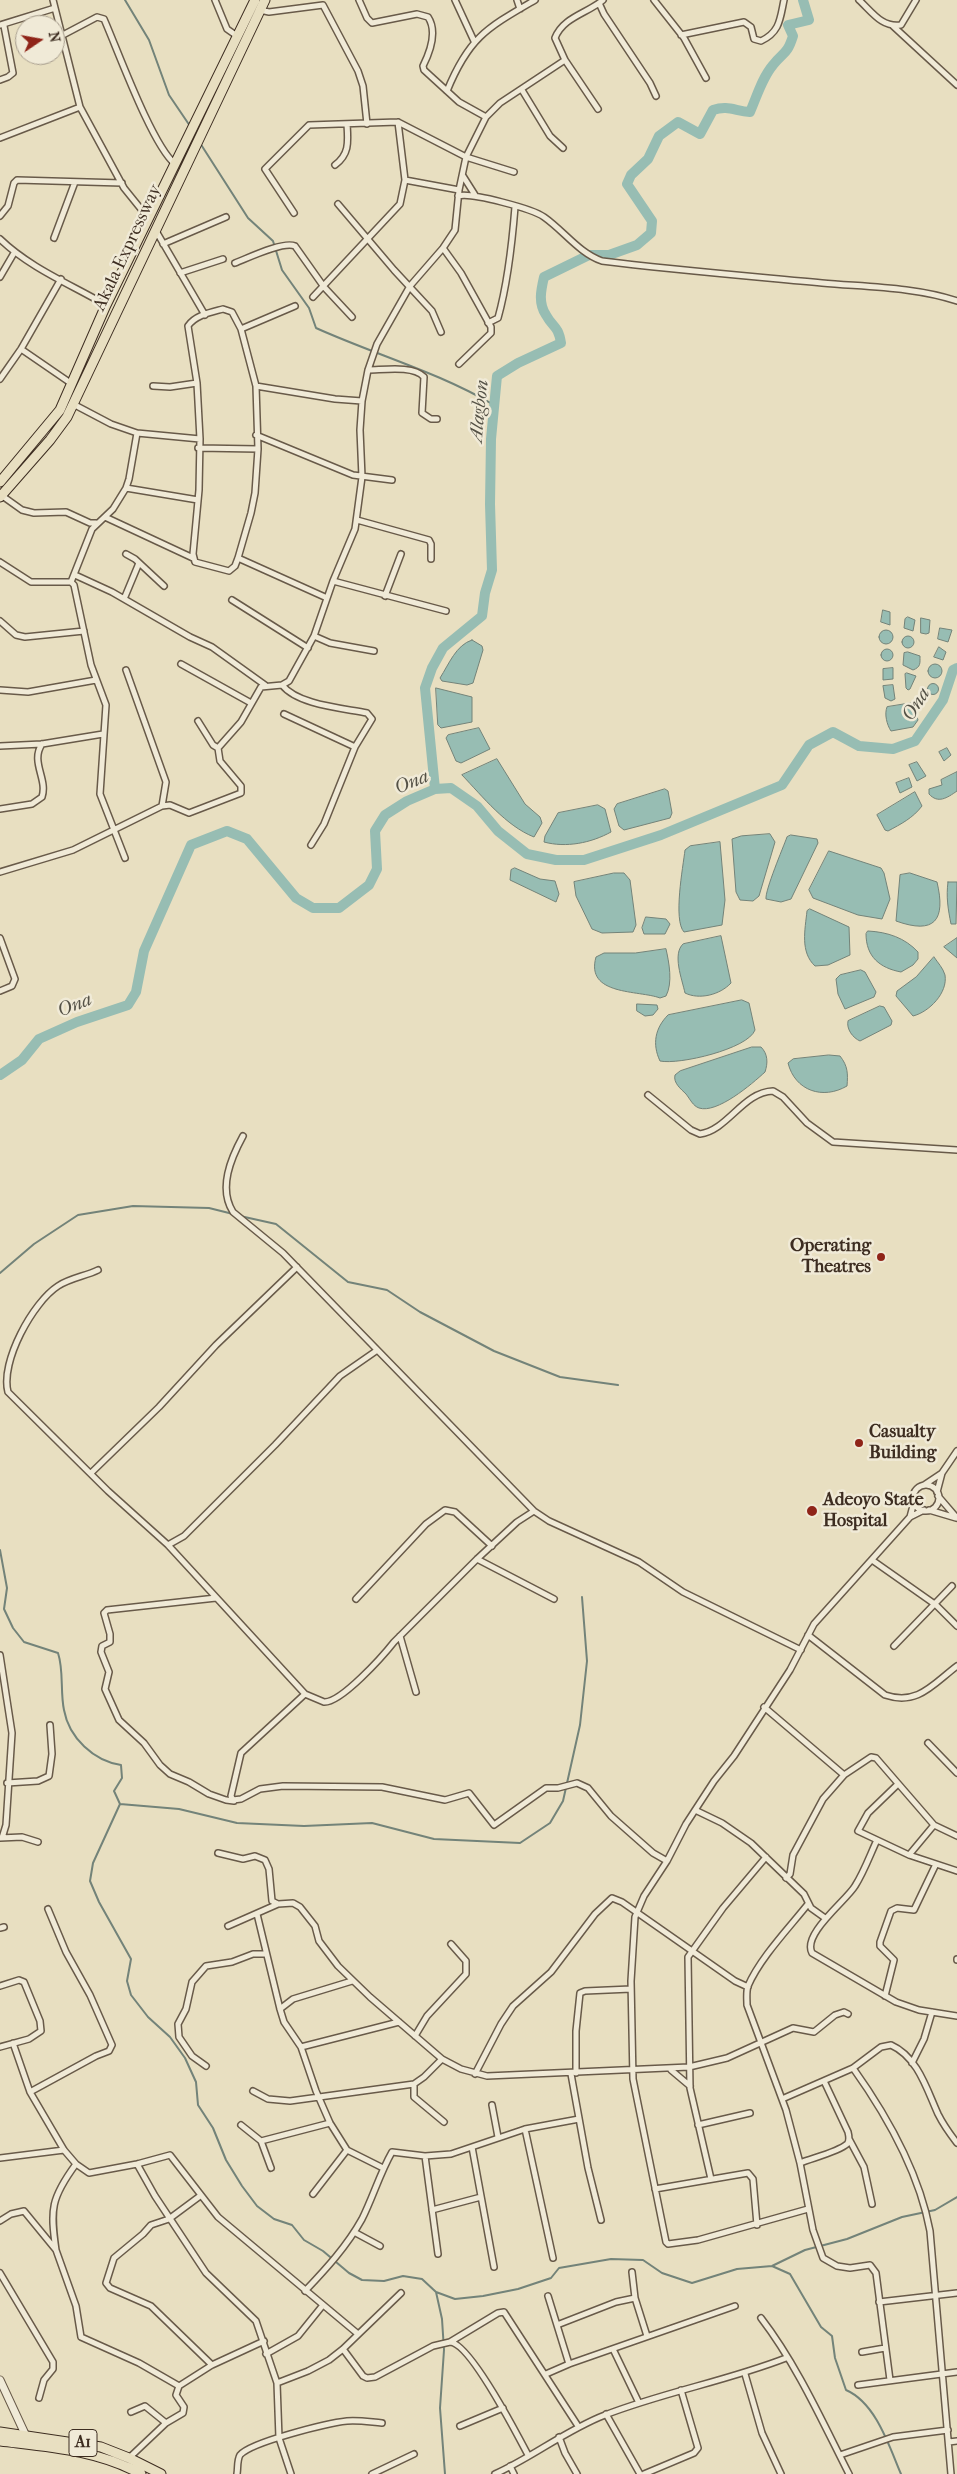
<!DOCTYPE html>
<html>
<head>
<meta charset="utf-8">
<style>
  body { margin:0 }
  #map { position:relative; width:957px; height:2474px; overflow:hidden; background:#e8dfc1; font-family:"IM FELL French Canon",serif }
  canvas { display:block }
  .north { position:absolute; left:15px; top:15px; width:50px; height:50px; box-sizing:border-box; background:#f0ead7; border:1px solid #a89e8e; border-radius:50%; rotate:78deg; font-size:14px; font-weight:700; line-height:20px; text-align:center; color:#3d2d21 }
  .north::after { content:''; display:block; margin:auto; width:18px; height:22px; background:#8f2418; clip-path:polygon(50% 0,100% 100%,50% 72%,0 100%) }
</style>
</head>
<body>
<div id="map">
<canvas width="957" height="2474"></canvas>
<div class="north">N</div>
</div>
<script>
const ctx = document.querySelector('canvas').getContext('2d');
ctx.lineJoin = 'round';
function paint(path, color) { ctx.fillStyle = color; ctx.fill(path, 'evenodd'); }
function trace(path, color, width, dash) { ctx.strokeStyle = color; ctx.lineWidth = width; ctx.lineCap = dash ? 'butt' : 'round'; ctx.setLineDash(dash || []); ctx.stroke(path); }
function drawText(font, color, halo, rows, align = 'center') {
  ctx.font = font + ' "IM FELL French Canon",serif'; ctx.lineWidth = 5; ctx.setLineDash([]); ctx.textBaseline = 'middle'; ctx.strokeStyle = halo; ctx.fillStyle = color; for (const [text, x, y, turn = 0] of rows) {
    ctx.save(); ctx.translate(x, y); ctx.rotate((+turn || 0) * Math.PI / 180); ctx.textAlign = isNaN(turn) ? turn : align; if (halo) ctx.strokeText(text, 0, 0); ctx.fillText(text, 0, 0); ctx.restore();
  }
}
const water = new Path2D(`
  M883,610L890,612V625L881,622Z
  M908,617L915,620L913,631L904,628L905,619Z
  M921,618L930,620L929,633L926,634L921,633Z
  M940,628L952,630L948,642L938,639Z
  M879 637a7 7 0 1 1 14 0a7 7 0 1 1-14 0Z
  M902 642a6 6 0 1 1 12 0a6 6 0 1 1-12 0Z
  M472,640L482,646L483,650L473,683L467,685L442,681L440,678C449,664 456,645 472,640Z
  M939,647L946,652L943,660L934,657Z
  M881 655a6 6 0 1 1 12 0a6 6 0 1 1-12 0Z
  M908,652L920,656C920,663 921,667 913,670L903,665L904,653Z
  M928 671a7 7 0 1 1 14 0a7 7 0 1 1-14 0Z
  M893,668V679L883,680V669Z
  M907,673L916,676L910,689L908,690L906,688L905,674Z
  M927.5 689a5.5 5.5 0 1 1 11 0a5.5 5.5 0 1 1-11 0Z
  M893,685L895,699L891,701L885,698L883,686Z
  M436,688L472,697V722L441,728L438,725Z
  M911,703L918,706L915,710L918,720L913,727L891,731C887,725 884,714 887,707Z
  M479,728L490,749L461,763L456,761L446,738L448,735Z
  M947,748L951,755L944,761L939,752Z
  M497,759L525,804L540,817L542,823L534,837C506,826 483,797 462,775Z
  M917,762L926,776L917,781L909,765Z
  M957,772V791C947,798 938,804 929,794V789L942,785L941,780Z
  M909,778L912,787L900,793L896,783Z
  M665,789L668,791L672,813L670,818L624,830L619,826L614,809L617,804Z
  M915,792L922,806C913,818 901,824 888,831L885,830L877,815Z
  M598,805L605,809L611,832C591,843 566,848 544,842L545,836L558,813Z
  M770,834L775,842L759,896L753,901L740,900L736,892L732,839L741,836Z
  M791,835L817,839L818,843L791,899L781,902L766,899C765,890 783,848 787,837Z
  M720,842L725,900L722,925L684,932C673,920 683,867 685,850L690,846Z
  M829,851L881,868L884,873L890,899L882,919L858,915L813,898L809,890Z
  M515,868L540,879L555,881L559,894L556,902L510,880L511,870Z
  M614,873H624L630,880L636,925L633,932L602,933L592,929L576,896L574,882Z
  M910,873L937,882C946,920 935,935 896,921L900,875Z
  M948,882H957L956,924H951C948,909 946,897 948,882Z
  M810,909L849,927L850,955L828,965L815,966C800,952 805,930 807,911Z
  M646,917L666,919L670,924L665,934H644L642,928Z
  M868,931C888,932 905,938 918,952V959L913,965L901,972C880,968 866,957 866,934Z
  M721,936L731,983C720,995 699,1000 685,993C682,979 672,954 683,944Z
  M957,938V958L944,947Z
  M666,949C669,962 673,983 666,996L660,998C639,990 585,996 596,957L604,953H635Z
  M934,957C938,963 943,968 945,975C948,993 929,1012 913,1016L896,996L897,991L916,977Z
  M861,970L865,972L876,992L874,997L845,1009L838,994L836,979L840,975Z
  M742,1000L749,1003L755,1030C748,1049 679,1065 660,1061C652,1044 655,1028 668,1015Z
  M637,1004L657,1005L658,1009L653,1015L645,1016L637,1011Z
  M880,1006L884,1007L892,1021L891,1025L860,1041C853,1038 846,1029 848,1021Z
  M752,1047H761C768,1054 768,1063 765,1072C752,1084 717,1114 699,1108C693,1106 690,1099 686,1094C681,1089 673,1083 675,1075L680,1071Z
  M829,1055L840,1056C848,1066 848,1074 847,1086C823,1100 795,1091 788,1063L793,1059Z`);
paint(water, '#97bdb3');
trace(water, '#738379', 1);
trace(new Path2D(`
  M125,0L149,40L169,95L190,126
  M200,143L248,218L273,241L282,270L309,308L316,328C376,355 438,372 494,405
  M240,1216L276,1224L348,1282L387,1290L420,1312L494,1351L560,1377L618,1385
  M0,1273L34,1244L78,1215L133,1206L209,1208L233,1214
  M0,1550L7,1588L4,1609L13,1628L24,1642L58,1653C64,1671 60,1691 64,1710C69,1738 94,1761 121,1765L122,1778L114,1791L120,1804L93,1863L90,1881L99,1902L131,1959L127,1981L131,1995L148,2017L170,2037L185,2058L196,2082L198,2105L213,2128L226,2160L242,2186L257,2206L274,2219L292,2225L304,2240L323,2251L349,2273L362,2280L384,2281L403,2276L422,2279L436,2292L455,2299L483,2296L518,2289L551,2278L559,2268L611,2259L643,2260L662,2273L692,2283L737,2269L772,2266L805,2250L847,2239L902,2217L935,2210L957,2197
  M120,1804L179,1809L237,1823L304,1826L372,1823L434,1839L520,1843L550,1823L563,1801L580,1725L587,1661L582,1597
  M772,2266L790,2274L821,2327L832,2336L835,2358L846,2390C876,2403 889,2446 901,2474
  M436,2292L442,2319L444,2350L440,2408L445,2474`), '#738379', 2);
trace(new Path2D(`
  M435,789L425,688L432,668L443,648L482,616L485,593L492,570L490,504L491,439L497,376L518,363L561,343C558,325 553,328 546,315C538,303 541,290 544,277L589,255H609L637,245L651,233L652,221L627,184L631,175L648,159L659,136L678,122L700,134L713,110C728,105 735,111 750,112C757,96 762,78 773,65C784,51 787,55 793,36L788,25L809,20L803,0
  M0,1075L22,1060L39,1039L77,1022L128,1005L136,992L144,951L191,845L227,831L247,839L296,898L313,908H339L369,885L377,869L375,831L385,815L407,801L435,789L451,788L477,806L498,831L527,854L556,860H584L661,835L782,785L809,745L833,732L859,746L893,749L915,741L943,700L953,670L957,668`), '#97bdb3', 10);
const minor = new Path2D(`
  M53,0L80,107L124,188L149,219
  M215,0L227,29L237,36
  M359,0L367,18L372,23L417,14L428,17C438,32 430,52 423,66L424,70L459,102L486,117
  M455,0L474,41
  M517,0L520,9
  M654,0L684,38L706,78
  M859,0C872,12 882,28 901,25L916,0
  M599,3L604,14L650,83L656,96
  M260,10L269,12L323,5L358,71L363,86L367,124
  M0,25L55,8
  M893,26L957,85
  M681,35L744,22L751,27L754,39L761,41C780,32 780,19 784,0
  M61,36L97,17L104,19C118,51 152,145 175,164
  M0,80L8,77L13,73L4,26
  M522,90L550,136L563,148
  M447,91C469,37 487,28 535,0
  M598,109L565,60L555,38C563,17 588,13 603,0
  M0,138L80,107
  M335,165C350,154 348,141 347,124
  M463,176L475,195
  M405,180L459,190
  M458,196C471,192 533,209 544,217C564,231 579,253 602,261C675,270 748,276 822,283C866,287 915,287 957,301
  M338,204L394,270L432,311L441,332
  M294,213L265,169L309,125L398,122L466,157L514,172
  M0,216L8,206L14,183L17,180L122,183
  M156,231L205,315
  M54,238L75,182
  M0,239C30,268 70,284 106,305
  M163,244L226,217
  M443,248L461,273L491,327V333L459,364
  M235,263C248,258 283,241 295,246L324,287L352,317
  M180,273L223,259
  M0,277L14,253
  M313,297L400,204L405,180L398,122
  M223,309L232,312L241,329L256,386L258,449L255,493L251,513L238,558L235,566L229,571L195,562L193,554L199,490L200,439L197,383L188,326C195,315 212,312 223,309Z
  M488,323L498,318C508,282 512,245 515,207
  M241,329L295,306
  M21,349L72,384
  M368,370C383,370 413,365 424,377L422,413L431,419H437
  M0,379L21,349L61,279
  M153,386L170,387L197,383
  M256,386L335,399L362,401
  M73,404L111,424L137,433L200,439
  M256,435L353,475L392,480
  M198,448L258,449
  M126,488L198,500
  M1,495L22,510L34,513L66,512L90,523H96
  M105,517L193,558
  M357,520L429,540L431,544V559
  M126,554L135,559L164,586
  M238,558L327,598
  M0,562L31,582H71
  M75,575L112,592L190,637L212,647L265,685
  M333,581L446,611
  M385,596L401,554
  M124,599L139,563
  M232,600L308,648
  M0,621L16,635L25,637L84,631
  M314,636L330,643L374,651
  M181,664L251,703
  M126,670L166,782L162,806
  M282,685C298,705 342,708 367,713L372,719L355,747L324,824L311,845
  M0,690L28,692L96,680
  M284,714L355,747
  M198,721L213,745L218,748
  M0,746L42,744L103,734
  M0,809L32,804L42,797C48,779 30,762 42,744
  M125,858L100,794L106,705L91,665L74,585L71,582L92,529L113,509L126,488L129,479L137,433
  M0,872L73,850L162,806L170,805L189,813L241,793V786L220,761L218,748L241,722L261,687L282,685L289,681L314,636L333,581L355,529L362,477L360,430L362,401L368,370L377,344L410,286L443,248L455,230L459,190L466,157L486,117L500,103L565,60
  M0,938L15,979L12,986L0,991
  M648,1095L691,1130L700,1134C728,1130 743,1092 773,1091L783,1097L807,1123L833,1142L957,1150
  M243,1136C231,1158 218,1188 233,1212L283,1253L534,1511L549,1521L639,1562L683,1592L801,1650
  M98,1270C86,1276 70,1278 58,1286C33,1302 0,1362 8,1392L108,1491L168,1545L305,1694L324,1702C341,1703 383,1656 394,1642L477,1559L517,1522L534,1511
  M91,1473L159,1407L216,1345L297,1267
  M924,1485L942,1473
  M913 1498a13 13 0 1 1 26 0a13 13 0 1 1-26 0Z
  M937,1492L942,1473L957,1451
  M938,1496L957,1518
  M929,1510L956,1518
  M910,1517L914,1502
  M168,1545L184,1536L275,1445L340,1376L376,1351
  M477,1559L554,1599
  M872,1560L936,1605L957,1626
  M216,1598L107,1610L104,1613L110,1634V1642L102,1646L101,1652L109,1672L105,1689L119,1720L144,1743L160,1765L170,1774L189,1782L209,1794L226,1800L234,1801
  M356,1599L426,1524L445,1510L455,1512L492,1546
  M808,1635L885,1695C918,1706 933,1684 957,1666
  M400,1636L416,1692
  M894,1646L952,1586
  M0,1655L12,1733L6,1825L2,1838
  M305,1694L241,1753L231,1796L233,1800L241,1799L260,1789L283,1786L382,1787L445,1800L469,1793L494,1825L546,1788H558L577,1783L588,1788L611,1816L653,1853L667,1861
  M764,1707L844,1775
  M928,1743L957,1773
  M7,1783L38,1781L49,1776L52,1754L50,1725
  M898,1784L868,1813L858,1831L909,1855L957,1871
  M695,1810L722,1823L751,1843L804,1894L811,1908L825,1918
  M0,1838L22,1837L38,1842
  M877,1840C870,1855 864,1872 855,1886C846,1901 802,1934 812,1953L896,2002L919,2010L957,2016
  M218,1853L243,1859L255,1856L265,1860L269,1869L272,1901L278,1904
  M909,1855L934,1825
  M786,1878L790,1874L793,1855L823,1799L844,1775L871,1757L876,1758L934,1825L957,1836
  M808,1904C789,1928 760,1958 748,1986C746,1992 747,1999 747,2005L786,2110L800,2163L813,2230L823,2258L837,2266L850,2268L870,2265L876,2273L890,2380
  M257,1914L280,2009L284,2022L301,2047L316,2091L330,2123L347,2150L383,2168
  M228,1926L278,1904L293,1903L300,1907L315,1926L319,1941L338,1966L370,1997L442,2059L461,2069L487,2076L689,2067L727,2058L793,2028L814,2032L835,2015L844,2012L848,2014
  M0,1928L4,1927
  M957,1960V1959
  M0,1986L19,1980L24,1982L40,2021L41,2031L29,2039L0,2047
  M885,1996L894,1960L880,1946V1942L891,1911L897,1908L914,1910L936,1864
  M280,2009L293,1999L352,1981
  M415,2036L427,2016L466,1974V1961L451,1944
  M13,2043L30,2092L64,2150L76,2164C51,2198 50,2209 56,2250
  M301,2047L399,2022
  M912,2063L924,2039L932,2012
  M206,2066L192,2056L179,2037L178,2024L186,2009L192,1982L206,1966L232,1962L253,1954H266
  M853,2068C888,2117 919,2172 930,2231L951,2474
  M671,2070L690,2086
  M576,2073V2031L580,1993L585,1991L631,1989
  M475,2074L501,2024L513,2006L551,1972L595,1914L612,1898L622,1902L735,1981L748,1987
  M571,2074L588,2168L601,2220
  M414,2084V2097L444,2122
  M253,2091L268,2099L290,2101L414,2084L424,2077L442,2059
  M30,2092L96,2056L109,2051L112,2045L90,1995L66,1952L48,1909
  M782,2099L853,2068L881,2047L891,2045C918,2057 927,2090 938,2114C943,2124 950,2134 957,2143
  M492,2105L498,2137
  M241,2125L261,2141L271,2168
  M698,2125L750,2113
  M525,2129L553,2258
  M849,2139L864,2167L872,2204
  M261,2141L330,2123
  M472,2147L494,2267
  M425,2156L438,2254
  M0,2158L64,2150
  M800,2163C812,2158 838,2152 847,2144C850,2141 849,2136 848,2132L824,2081
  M76,2164L89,2173L137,2164L170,2155L218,2217L358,2334
  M137,2164L155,2196L206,2273L256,2321L277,2383L279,2438L291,2474
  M711,2179L690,2088L688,1957L723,1908L766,1857
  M655,2189L748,2173L753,2179L757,2225
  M313,2194L347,2150
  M200,2196L169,2219L151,2225L143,2234L114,2258L106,2283L110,2288L151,2306L212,2365
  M808,2209L698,2240L668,2244L666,2242L633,2079L631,1981L635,1917L644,1896L667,1861L686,1824L714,1781L734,1756L790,1670L814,1624L910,1517L924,1510
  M432,2210L481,2197
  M0,2221L11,2214L24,2211L56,2250L76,2306L81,2337L139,2363L179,2386
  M354,2232L380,2246
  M632,2272L635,2298L647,2336
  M0,2273L53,2362V2369L44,2380L39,2398
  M305,2291C326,2269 347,2246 362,2219C373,2197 380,2173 392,2152L425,2156L451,2154L525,2129L579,2119
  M548,2296L569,2364
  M879,2302L957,2293
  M761,2318C797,2365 822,2421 849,2474
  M557,2325L616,2302L635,2298
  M450,2342C470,2343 518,2436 528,2455
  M343,2349L363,2376L367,2378L375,2377L433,2346L450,2342L498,2313L504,2312L578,2426
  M613,2349L639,2403
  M862,2352L885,2348
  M266,2354L298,2336L323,2305
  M546,2374L569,2364L735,2306
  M745,2374L762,2433L781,2474
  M277,2383L308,2371L329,2360L343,2349L401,2293
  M858,2385L957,2372
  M131,2412L145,2406L166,2423
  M606,2414L640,2474
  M460,2426L503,2408
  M559,2437L565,2453L577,2474
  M949,2442L957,2441
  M840,2455L893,2437L948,2430
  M129,2458L166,2423L183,2413L184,2407L176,2395L179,2386L212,2365L264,2341
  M510,2466L514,2474
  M237,2474C238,2468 237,2460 240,2455C251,2442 328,2423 347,2421C359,2420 370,2422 382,2423
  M372,2474L414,2454
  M495,2474C533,2457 566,2430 605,2415C664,2392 727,2381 786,2358
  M644,2474L694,2453L698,2448L681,2390`);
const tertiary = new Path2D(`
  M0,2380L26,2436`);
const primary = new Path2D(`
  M0,482L60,410L106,305L255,0
  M0,497L50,440L67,417L265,0`);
const trunk = new Path2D(`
  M0,2432L101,2447L129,2458L161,2474
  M0,2441C49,2447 97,2450 141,2474`);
trace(minor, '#685a49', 8);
trace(tertiary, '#685a49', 9);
trace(primary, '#3d2d21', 11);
trace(trunk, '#3d2d21', 11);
trace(minor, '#f0ead7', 5);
trace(tertiary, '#f0ead7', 7);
trace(primary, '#e8dfc1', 9);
trace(trunk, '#e8dfc1', 9);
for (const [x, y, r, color] of [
  [881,1257,5,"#8f2418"],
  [859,1443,5,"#8f2418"],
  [812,1511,6,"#8f2418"]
]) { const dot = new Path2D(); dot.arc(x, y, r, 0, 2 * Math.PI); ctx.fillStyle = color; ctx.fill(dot); trace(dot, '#f0ead7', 2); }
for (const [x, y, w] of [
  [83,2443,28]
]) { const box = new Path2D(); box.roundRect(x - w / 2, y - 13.5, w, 27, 4); ctx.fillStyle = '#f0ead7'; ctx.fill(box); trace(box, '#3d2d21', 1); }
drawText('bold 16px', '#3d2d21', null, [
  ["A1",83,2443]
]);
drawText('18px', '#3d2d21', '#f0ead7', [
  ["Akala Expressway",128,248,-65]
]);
drawText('bold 18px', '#3d2d21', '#f0ead7', [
  ["Operating",871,1247,"right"],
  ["Theatres",871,1268,"right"],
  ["Casualty",869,1433],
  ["Building",869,1454],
  ["Adeoyo State",823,1501],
  ["Hospital",823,1522]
], 'left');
drawText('italic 19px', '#545146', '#f0ead7', [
  ["Alagbon",480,411,-84],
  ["Ona",917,705,-58],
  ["Ona",412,783,-23],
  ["Ona",75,1006,-22]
]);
</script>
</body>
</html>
